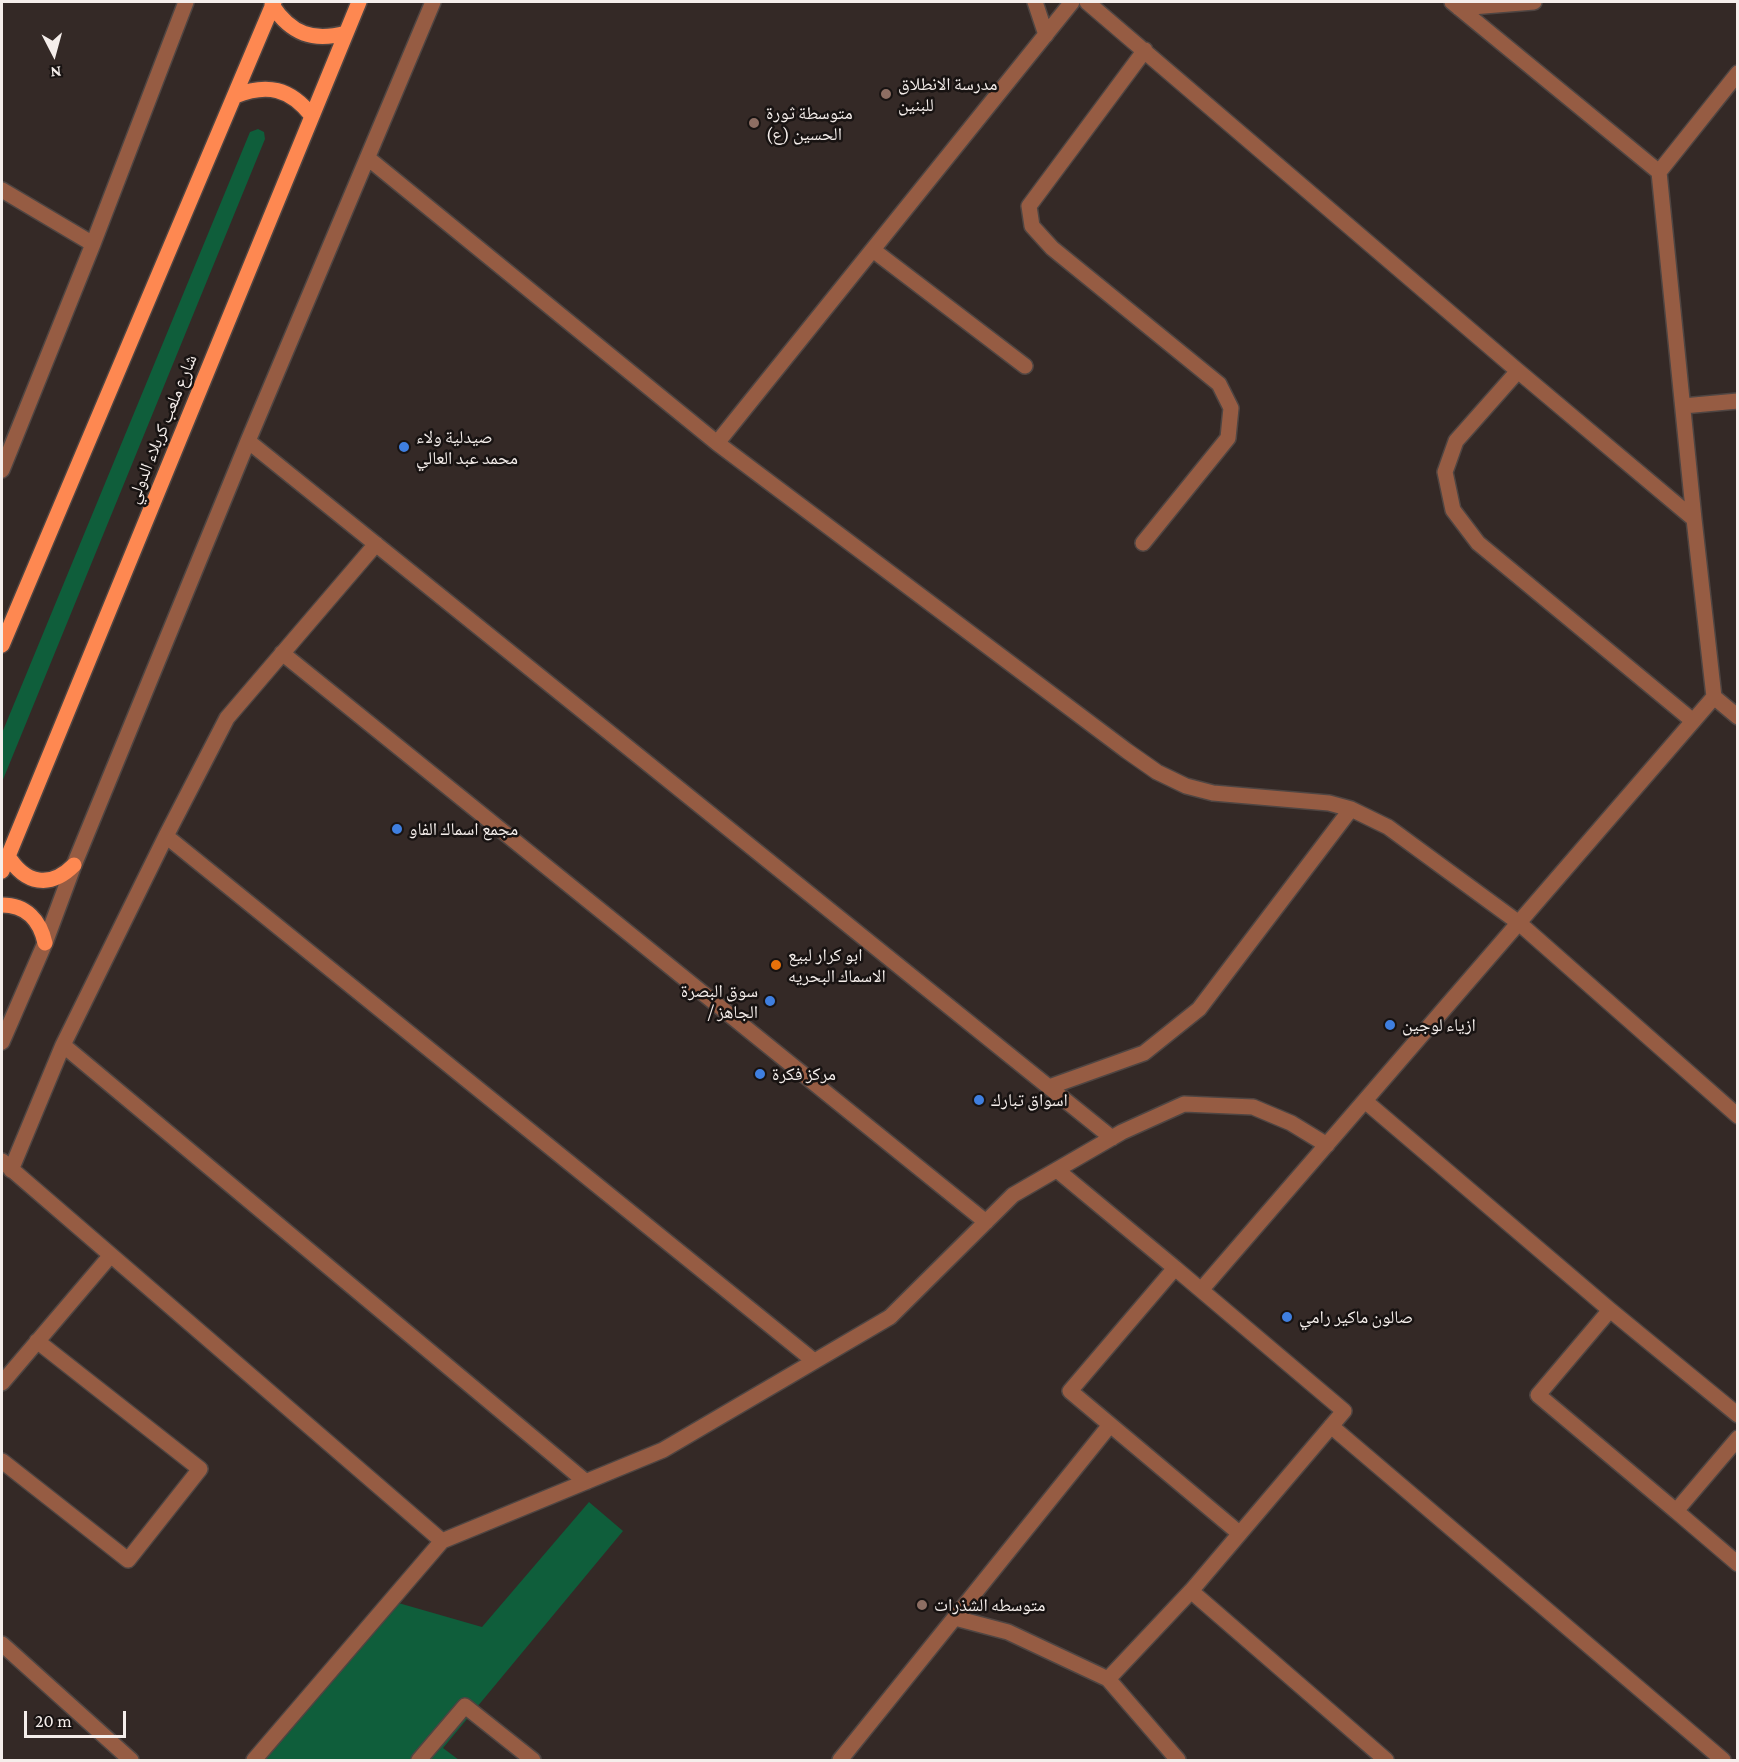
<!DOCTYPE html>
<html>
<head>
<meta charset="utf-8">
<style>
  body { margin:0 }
  #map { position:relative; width:1739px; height:1762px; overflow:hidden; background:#342926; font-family:"Crimson Pro",serif }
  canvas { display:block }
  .frame { position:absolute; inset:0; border:3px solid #f5eeeb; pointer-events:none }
  .north { position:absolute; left:24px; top:24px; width:60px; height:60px; -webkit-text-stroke:4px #181312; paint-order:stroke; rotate:174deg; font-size:16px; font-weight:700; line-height:24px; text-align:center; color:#f5eeeb }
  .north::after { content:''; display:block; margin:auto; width:21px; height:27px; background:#f5eeeb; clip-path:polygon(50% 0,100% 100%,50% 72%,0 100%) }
  .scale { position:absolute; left:24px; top:1711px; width:102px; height:27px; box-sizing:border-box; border:3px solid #f5eeeb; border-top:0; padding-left:8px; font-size:18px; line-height:21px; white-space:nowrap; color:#f5eeeb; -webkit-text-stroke:4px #181312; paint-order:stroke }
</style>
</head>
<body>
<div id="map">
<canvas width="1739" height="1762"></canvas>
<div class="frame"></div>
<div class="north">N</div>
<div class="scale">20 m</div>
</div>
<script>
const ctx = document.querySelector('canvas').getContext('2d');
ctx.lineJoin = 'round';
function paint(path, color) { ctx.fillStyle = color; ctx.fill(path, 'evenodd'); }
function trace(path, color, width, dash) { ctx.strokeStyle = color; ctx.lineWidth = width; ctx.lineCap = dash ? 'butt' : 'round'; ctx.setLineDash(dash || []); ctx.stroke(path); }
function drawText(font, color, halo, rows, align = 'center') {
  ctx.font = font + ' "Crimson Pro","Noto Naskh Arabic",serif'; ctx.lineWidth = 5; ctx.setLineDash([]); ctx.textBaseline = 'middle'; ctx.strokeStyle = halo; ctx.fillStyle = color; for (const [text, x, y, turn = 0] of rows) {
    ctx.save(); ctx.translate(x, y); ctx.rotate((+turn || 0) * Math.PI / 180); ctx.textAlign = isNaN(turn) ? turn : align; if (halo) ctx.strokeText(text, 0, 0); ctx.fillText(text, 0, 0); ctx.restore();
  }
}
paint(new Path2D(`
  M258,129L264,132L265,139L2,782V733L250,132Z
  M589,1502L623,1531L443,1748L459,1760H264L395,1602L482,1627Z`), '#0f5e3b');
const minor = new Path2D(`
  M1035,2L1046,35
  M1087,2L1518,371L1694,519
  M1452,2L1659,172L1694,519L1714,697L1738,717
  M1459,8L1534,2
  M369,159L717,443L1127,751L1157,772L1186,786L1213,793L1329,803L1351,809L1388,827L1519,923L1738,1116
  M1659,172L1738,73
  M2,190L93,244
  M873,250L1025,366
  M1518,371L1456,441L1445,472L1453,510L1478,543L1693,721
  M1683,406L1738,401
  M248,441L1112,1138
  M717,443L1072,2
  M2,470L93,244L186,2
  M1143,543L1228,438L1231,408L1219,384L1052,248L1032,226L1029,206L1145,50
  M282,653L986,1222
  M166,836L814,1361
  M2,1042L45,943L74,865L248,441L433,2
  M63,1045L586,1482
  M1049,1087L1144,1053L1199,1009L1351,809
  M1365,1101L1610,1310L1738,1415
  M2,1161L442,1541
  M11,1170L63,1045L166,836L227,718L376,544
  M1057,1170L1175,1268
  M1201,1290L1714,697
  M1610,1310L1538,1395L1676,1511L1738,1438
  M2,1383L111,1255
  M1331,1426L1723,1760
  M2,1461L128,1560L200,1469L37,1341
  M1676,1511L1738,1564
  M1191,1591L1386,1760
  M955,1618L1008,1632L1108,1679L1178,1760
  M2,1644L131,1760
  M1108,1679L1191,1591L1344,1411L1175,1268L1070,1391L1239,1533
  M254,1760L442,1541L663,1450L890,1317L1013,1195L1122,1132L1184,1104L1253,1107L1291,1123L1327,1145
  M419,1760L465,1706L533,1760
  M840,1760L1110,1425`);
const major = new Path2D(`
  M272,5C291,34 313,42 346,33
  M235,96C267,83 290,88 312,116
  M2,645L274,2
  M8,856C25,884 50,889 74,865
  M2,871L359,2
  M2,905C26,905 40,920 45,943`);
trace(minor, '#4f4542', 18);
trace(major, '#4f4542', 18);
trace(minor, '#965c43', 15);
trace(major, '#fe8851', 15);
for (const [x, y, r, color] of [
  [886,94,6,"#8d6e63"],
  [754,123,6,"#8d6e63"],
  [404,447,6,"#3f7fe0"],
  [397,829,6,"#3f7fe0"],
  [776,965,6,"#e8710a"],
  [770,1001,6,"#3f7fe0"],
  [1390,1025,6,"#3f7fe0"],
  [760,1074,6,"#3f7fe0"],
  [979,1100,6,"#3f7fe0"],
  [1287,1317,6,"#3f7fe0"],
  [922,1605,6,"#8d6e63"]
]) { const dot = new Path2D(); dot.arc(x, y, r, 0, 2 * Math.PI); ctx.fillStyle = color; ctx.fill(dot); trace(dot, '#181312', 2); }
drawText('18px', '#f5eeeb', '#181312', [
  ["مدرسة الانطلاق",898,84],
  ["للبنين",898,105],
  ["متوسطة ثورة",766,113],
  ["الحسين (ع)",766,134],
  ["صيدلية ولاء",416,437],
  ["محمد عبد العالي",416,458],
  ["مجمع اسماك الفاو",409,829],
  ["ابو كرار لبيع",788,955],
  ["الاسماك البحريه",788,976],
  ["سوق البصرة",758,991,"right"],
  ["/ الجاهز",758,1012,"right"],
  ["ازياء لوجين",1402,1025],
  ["مركز فكرة",772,1074],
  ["اسواق تبارك",991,1100],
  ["صالون ماكير رامي",1299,1317],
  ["متوسطه الشذرات",934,1605]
], 'left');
drawText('18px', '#f5eeeb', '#181312', [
  ["شارع ملعب كربلاء الدولي",162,429,-68]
]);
</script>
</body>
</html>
